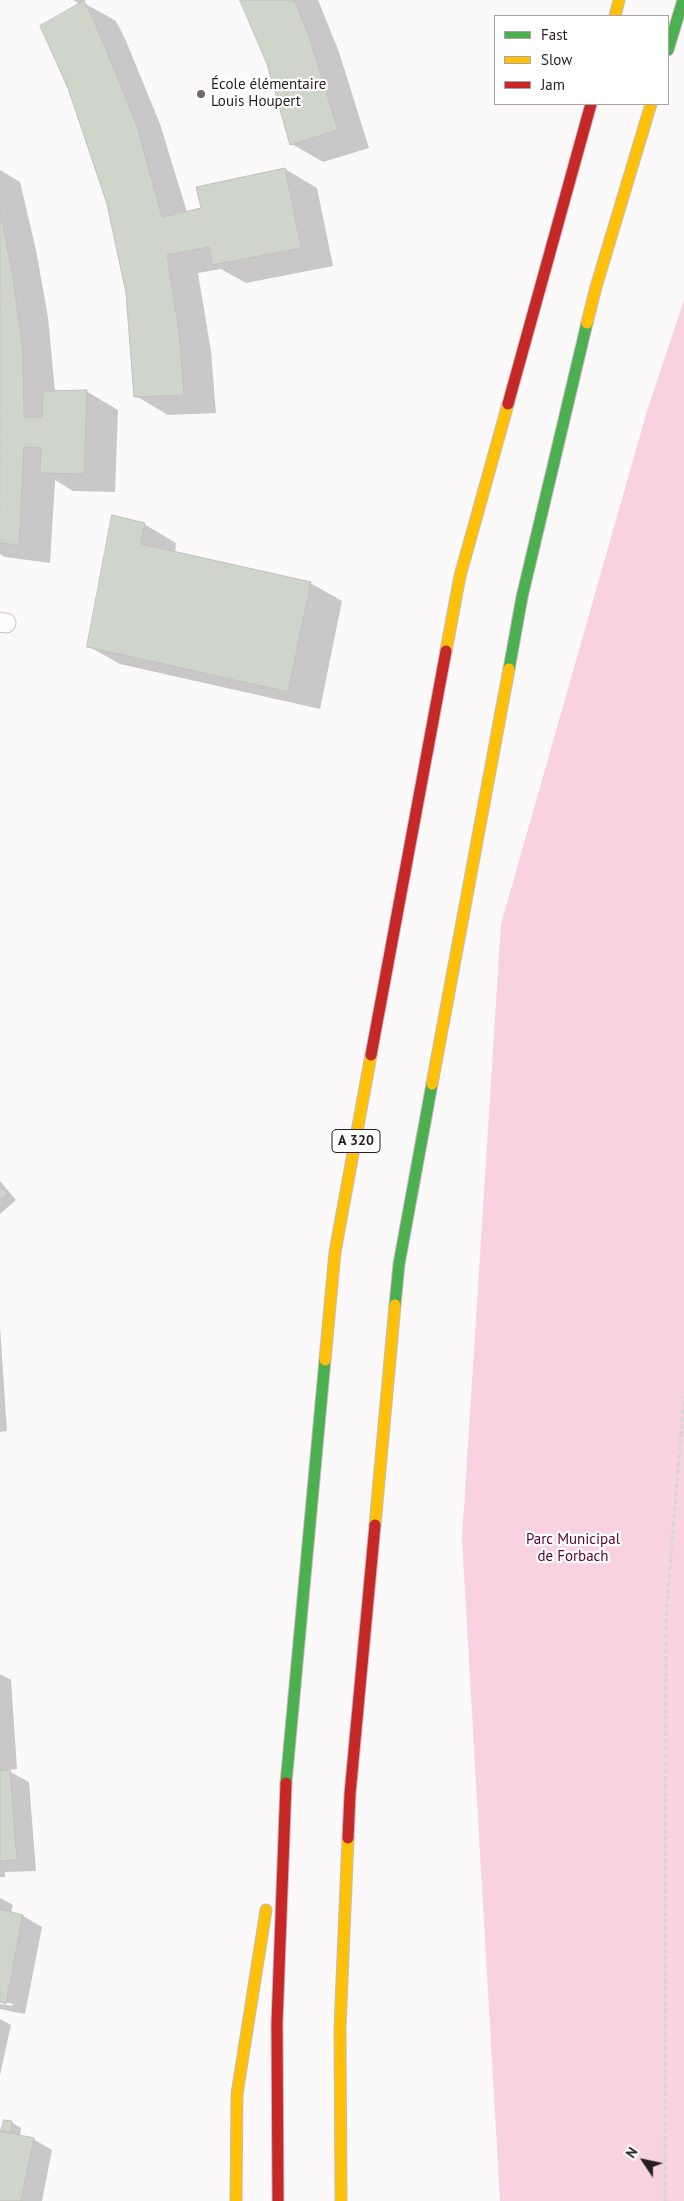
<!DOCTYPE html>
<html>
<head>
<meta charset="utf-8">
<style>
  body { margin:0 }
  #map { position:relative; width:684px; height:2201px; overflow:hidden; background:#fcf9fa; font-family:"PT Sans",sans-serif }
  canvas { display:block }
  .legend { position:absolute; left:494px; top:15px; width:175px; height:90px; box-sizing:border-box; background:#fff; border:1px solid #a8a5a5; margin:0; padding:6px 9px; list-style:none; font-size:15px; color:#251d1f }
  .legend li { display:flex; align-items:center; gap:10px; height:25px }
  .legend b { width:25px; border:1px solid #a8a5a5 }
  .north { position:absolute; left:619px; top:2136px; width:50px; height:50px; -webkit-text-stroke:4px #fff; paint-order:stroke; rotate:304deg; font-size:14px; font-weight:700; line-height:20px; text-align:center; color:#251d1f }
  .north::after { content:''; display:block; margin:auto; width:18px; height:22px; background:#251d1f; clip-path:polygon(50% 0,100% 100%,50% 72%,0 100%) }
</style>
</head>
<body>
<div id="map">
<canvas width="684" height="2201"></canvas>
<ul class="legend">
<li><b style="height:6px;background:#4caf50"></b>Fast</li>
<li><b style="height:6px;background:#ffc107"></b>Slow</li>
<li><b style="height:6px;background:#c62828"></b>Jam</li>
</ul>
<div class="north">N</div>
</div>
<script>
const ctx = document.querySelector('canvas').getContext('2d');
ctx.lineJoin = 'round';
function paint(path, color) { ctx.fillStyle = color; ctx.fill(path, 'evenodd'); }
function trace(path, color, width, dash) { ctx.strokeStyle = color; ctx.lineWidth = width; ctx.lineCap = dash ? 'butt' : 'round'; ctx.setLineDash(dash || []); ctx.stroke(path); }
function drawText(font, color, halo, rows, align = 'center') {
  ctx.font = font + ' "PT Sans",sans-serif'; ctx.lineWidth = 4.5; ctx.setLineDash([]); ctx.textBaseline = 'middle'; ctx.strokeStyle = halo; ctx.fillStyle = color; for (const [text, x, y, turn = 0] of rows) {
    ctx.save(); ctx.translate(x, y); ctx.rotate((+turn || 0) * Math.PI / 180); ctx.textAlign = isNaN(turn) ? turn : align; if (halo) ctx.strokeText(text, 0, 0); ctx.fillText(text, 0, 0); ctx.restore();
  }
}
paint(new Path2D(`
  M684,300V2201H500L462,1539L501,924L647,411Z`), '#f8d2e0');
paint(new Path2D(`
  M73,0H86L82,2L116,21L126,41L160,124L187,212L202,208L285,169L317,188L333,266L246,283L221,269L198,273L211,351L216,413L168,415L136,396L127,292L81,5Z
  M241,0H318L339,52L369,148L323,162L292,144L271,74Z
  M0,170L20,182L36,250L48,317L55,392L86,391L118,410L115,492L73,491L55,480L50,563L5,557L0,554Z
  M144,524L176,543L175,553L310,583L342,601L320,709L120,664L88,646Z
  M0,1181L16,1200L0,1214Z
  M0,1327L7,1431L0,1432Z
  M0,1674L11,1680L17,1769L7,1770L29,1782L36,1871L5,1872V1877H0Z
  M0,1898L13,1905L11,1913L23,1916L42,1927L25,2014L0,2009V2004L12,2006L13,2004L0,2001Z
  M0,2019L11,2025L0,2075Z
  M11,2122L21,2128L20,2136L33,2139L52,2150L42,2201H0V2132L7,2133L2,2130Z`), '#0003');
const building = new Path2D(`
  M240,0H294L308,33L338,130L290,145L267,64Z
  M84,1L94,21L129,105L139,133L162,217L201,208L196,187L285,168L301,248L213,265L209,247L167,255L179,332L184,395L134,397L126,293L107,204L68,88L40,26Z
  M0,211L13,276L23,353L24,417H42L43,391L87,390L84,474L40,473L41,448L24,447L19,545L0,543Z
  M112,515L145,523L141,544L311,582L288,692L87,647Z
  M0,1186L7,1194L0,1200Z
  M10,1770L17,1860L0,1861V1771Z
  M0,1909L23,1915L6,2004L0,2002Z
  M4,2120L12,2121L11,2133L1,2131Z
  M0,2131L34,2138L21,2201H0Z`);
paint(building, '#cfd5ca');
trace(building, '#c1c1bf', 1);
const lane = new Path2D(`
  M0,622L6,623`);
const fast = new Path2D(`
  M668,50L683,0
  M509,669L522,597L587,323
  M395,1305L399,1264L432,1084
  M286,1783L325,1360`);
const slow = new Path2D(`
  M615,16L619,0
  M587,323L596,287L651,104
  M446,651L460,576L508,404
  M432,1084L509,669
  M325,1360L335,1252L371,1055
  M375,1525L395,1305
  M236,2201L237,2094L266,1910
  M341,2201L340,2028L348,1838`);
const jam = new Path2D(`
  M508,404L591,104
  M371,1055L446,651
  M348,1838L350,1794L375,1525
  M278,2201L277,2023L286,1783`);
trace(lane, '#cbc5c7', 21);
trace(fast, '#c7bbbf', 13);
trace(slow, '#c7bbbf', 13);
trace(jam, '#c7bbbf', 13);
trace(new Path2D(`
  M665,2201L666,1616L684,1397`), '#d7d5d5', 3, [5, 2.5]);
trace(lane, '#fffefe', 19);
trace(fast, '#4caf50', 11);
trace(slow, '#ffc107', 11);
trace(jam, '#c62828', 11);
for (const [x, y, r, color] of [
  [201,94,5,"#706a6c"]
]) { const dot = new Path2D(); dot.arc(x, y, r, 0, 2 * Math.PI); ctx.fillStyle = color; ctx.fill(dot); trace(dot, '#fff', 2); }
for (const [x, y, w] of [
  [356,1141,48]
]) { const box = new Path2D(); box.roundRect(x - w / 2, y - 11.5, w, 23, 4); ctx.fillStyle = '#fff'; ctx.fill(box); trace(box, '#251d1f', 1); }
drawText('bold 14px', '#251d1f', null, [
  ["A 320",356,1141]
]);
drawText('15px', '#251d1f', '#fff', [
  ["École élémentaire",211,85],
  ["Louis Houpert",211,102]
], 'left');
drawText('15px', '#5a0032', '#fff', [
  ["Parc Municipal",573,1540],
  ["de Forbach",573,1557]
]);
</script>
</body>
</html>
